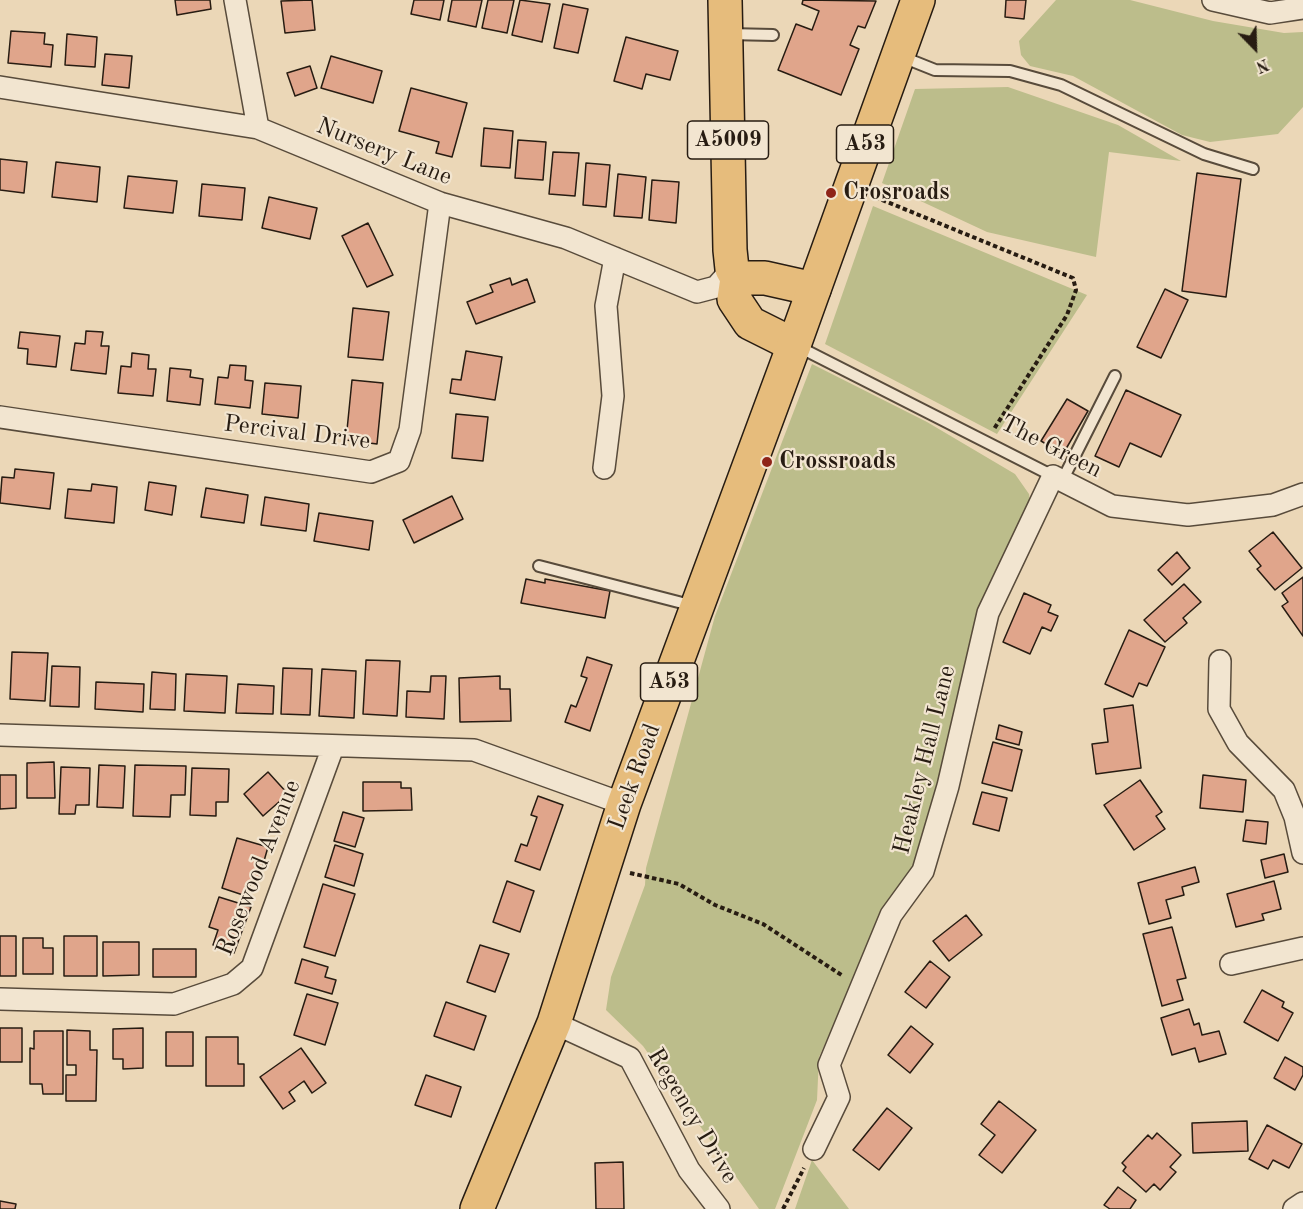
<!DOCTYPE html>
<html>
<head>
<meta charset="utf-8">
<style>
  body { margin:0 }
  #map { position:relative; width:1303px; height:1209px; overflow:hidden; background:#ebd7b7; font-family:"Old Standard TT",serif }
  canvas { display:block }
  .north { position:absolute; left:1225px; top:18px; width:60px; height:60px; -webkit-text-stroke:4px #f2e5d0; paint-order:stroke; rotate:157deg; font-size:16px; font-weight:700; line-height:24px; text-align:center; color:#271c12 }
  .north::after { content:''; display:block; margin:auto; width:21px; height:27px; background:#271c12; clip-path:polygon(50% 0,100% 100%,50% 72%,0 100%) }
</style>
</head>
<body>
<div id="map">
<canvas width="1303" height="1209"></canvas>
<div class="north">N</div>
</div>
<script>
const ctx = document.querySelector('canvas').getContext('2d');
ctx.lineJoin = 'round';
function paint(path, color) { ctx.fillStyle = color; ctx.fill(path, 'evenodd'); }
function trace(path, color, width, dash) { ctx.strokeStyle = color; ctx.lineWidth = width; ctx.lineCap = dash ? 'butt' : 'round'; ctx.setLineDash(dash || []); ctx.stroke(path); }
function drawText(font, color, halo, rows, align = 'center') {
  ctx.font = font + ' "Old Standard TT",serif'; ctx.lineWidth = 4.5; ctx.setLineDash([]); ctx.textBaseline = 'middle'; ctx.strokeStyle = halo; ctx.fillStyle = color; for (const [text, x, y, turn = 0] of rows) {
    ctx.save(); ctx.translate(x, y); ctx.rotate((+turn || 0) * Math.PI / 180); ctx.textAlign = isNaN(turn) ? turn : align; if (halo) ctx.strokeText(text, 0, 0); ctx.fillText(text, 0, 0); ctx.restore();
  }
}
paint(new Path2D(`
  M1056,0H1130L1213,21L1284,33L1303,32V107L1278,134L1210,142L1182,135L1073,76L1030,66L1021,55L1019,41Z
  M1008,87L1118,125L1181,161L1109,152L1096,257L987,232L882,183L915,89Z
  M873,206L1087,295L997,434L825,344Z
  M812,364L927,422L1015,474L1029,494L1031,509L917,868L883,916L819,1057L817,1100L775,1209H759L643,1046L606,1010L611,977L645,885L646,868L715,616Z
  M812,1160L849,1209H795Z`), '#bcbd8b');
const building = new Path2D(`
  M175,0H210L211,9L177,15Z
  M312,0L315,30L285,33L281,1Z
  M414,0H444L440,20L411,14Z
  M452,0H482L476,27L448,21Z
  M488,0H514L507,33L482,28Z
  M520,0L550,4L542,42L512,35Z
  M803,0L876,1L865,28L858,26L850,45L859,49L841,95L778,70L796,24L812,30L819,11L802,4Z
  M1006,0H1026L1024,19L1005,17Z
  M563,4L588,9L578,53L554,48Z
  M11,31L45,33L44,44L53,45L51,67L8,63Z
  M67,34L97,37L95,67L65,65Z
  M626,37L678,51L670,80L646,74L642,89L614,81Z
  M105,54L132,56L129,88L102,85Z
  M331,56L382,71L373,103L321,88Z
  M310,66L317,88L295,96L287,73Z
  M411,88L467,103L452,157L436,153L439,142L399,131Z
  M484,128L513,131L510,168L481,166Z
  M518,140L546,142L543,180L515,178Z
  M553,152L579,153L575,196L549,194Z
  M0,159L27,162L24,193L0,190Z
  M56,162L100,167L97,202L52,197Z
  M586,163L610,165L606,207L583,205Z
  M1197,173L1241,179L1226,297L1182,291Z
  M618,174L646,177L642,218L614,216Z
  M128,176L177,181L173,213L124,208Z
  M652,180L679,182L676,223L649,220Z
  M202,184L245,188L242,220L199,216Z
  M269,197L317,208L310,239L262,228Z
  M368,223L393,275L367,287L342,236Z
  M510,278L512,285L527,279L535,302L476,324L467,302L493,292L490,285Z
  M1165,289L1188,300L1161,358L1137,347Z
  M353,308L389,312L383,360L348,357Z
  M86,331L103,332L101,346H109L106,374L71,370L75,343L85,344Z
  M20,332L60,336L56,367L27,364L28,349L18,348Z
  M466,351L502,357L495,400L450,393L452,379L461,380Z
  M132,353L149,355L148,369H156L153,396L118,393L121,366L131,367Z
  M230,365L246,366L245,380L253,381L250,408L215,404L218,377L228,378Z
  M170,368L191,370L190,377L203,379L200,405L167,401Z
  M352,380L383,383L377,444L346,440Z
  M265,383L301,386L298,418L262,414Z
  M1126,390L1181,415L1161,457L1130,443L1119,467L1095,456Z
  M1067,399L1088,411L1063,454L1041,441Z
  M456,414L488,417L483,461L452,458Z
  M15,469L54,473L50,509L0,503L2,477L14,478Z
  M149,482L176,486L172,515L145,510Z
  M92,484L117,487L114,523L65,518L68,489L91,491Z
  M206,488L248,495L244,523L201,517Z
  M452,496L463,519L414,543L403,520Z
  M265,497L309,504L306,531L261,525Z
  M319,513L373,521L369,550L314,541Z
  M1273,532L1302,568L1275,590L1257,569L1261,566L1249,551Z
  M1177,552L1190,568L1172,585L1158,570Z
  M1303,577V636L1282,606L1288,602L1282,593Z
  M526,579L545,583V579L610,591L605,618L521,603Z
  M1184,584L1201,602L1183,618L1187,623L1165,642L1144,620Z
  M1024,593L1051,605L1048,612L1058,616L1051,631L1042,627L1030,654L1003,642Z
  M1129,630L1165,647L1147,686L1139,683L1133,697L1105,684Z
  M12,652L48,653L45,701L10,699Z
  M587,657L612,665L590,731L565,722L571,705L576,707L587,678L581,676Z
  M366,660L400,661L397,716L363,714Z
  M52,666L80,667L79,707L50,706Z
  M283,668L312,669L310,715L281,714Z
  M322,669L356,671L354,718L319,716Z
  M152,672L176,674L175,710L150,709Z
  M186,674L227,676L225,713L184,711Z
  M431,676H446L444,719L406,717L407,691L430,692Z
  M500,676V689H510L511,721L460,722L459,678Z
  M96,682L144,684L143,712L95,709Z
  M238,684L274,686L273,714L236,713Z
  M1133,705L1141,768L1096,774L1092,744L1108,742L1104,709Z
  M999,725L1022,732L1019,745L996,739Z
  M993,742L1022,750L1012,791L982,783Z
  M54,762L55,798H27V763Z
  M99,765L125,766L123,808L97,807Z
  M135,765L186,766L185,795H171L170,817L133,816Z
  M61,767L90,768L89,805H76L75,814H59Z
  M192,768L229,769L228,802H216V816L190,815Z
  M268,772L288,794L263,816L244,794Z
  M0,775H16V808L0,809Z
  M1203,775L1246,780L1243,812L1200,808Z
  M1140,780L1162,812L1156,816L1165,829L1134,850L1104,805Z
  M363,782H401V788H411L412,810L363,811Z
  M982,792L1007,798L999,831L973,824Z
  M538,796L563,805L540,870L515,861L521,844L527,846L537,817L531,815Z
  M343,812L364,818L355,847L334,841Z
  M1246,820L1268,822L1266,844L1243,841Z
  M237,838L268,847L258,882L252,880L246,896L222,888Z
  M335,845L363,854L354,886L325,877Z
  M1284,854L1288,872L1265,878L1261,860Z
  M1195,867L1199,882L1182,887L1184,895L1166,900L1171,918L1149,924L1138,883Z
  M507,881L534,891L520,932L493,922Z
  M1274,881L1281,909L1262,914L1264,920L1236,927L1227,894Z
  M323,884L355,894L335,956L304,947Z
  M219,897L251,907L234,953L213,945L218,930L209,927Z
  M966,915L982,935L949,961L933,941Z
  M1172,927L1186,978L1177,980L1183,1000L1162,1006L1143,934Z
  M0,936H16V976H0Z
  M64,936H97V976H64Z
  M23,938H43V948H53V974H23Z
  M103,942H139V975L103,976Z
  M480,945L509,954L495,992L467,982Z
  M153,949H196V977H153Z
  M302,959L328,967L325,977L336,980L332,994L295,983Z
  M930,961L950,977L926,1008L905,992Z
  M1262,990L1284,1002L1282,1007L1293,1013L1278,1041L1244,1022Z
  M307,994L338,1003L325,1045L294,1035Z
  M446,1002L486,1016L474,1050L434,1036Z
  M1189,1009L1194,1025L1199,1023L1202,1035L1219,1031L1226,1054L1199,1062L1195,1048L1172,1055L1161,1018Z
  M911,1026L933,1044L910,1073L888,1055Z
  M0,1028H22V1062H0Z
  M143,1028V1068L123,1069V1059H113V1029Z
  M67,1030L90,1031V1050H97L96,1101H66V1075H76V1065H67Z
  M34,1031H63V1094H43L42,1084H30V1048L34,1049Z
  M166,1032H193V1066H166Z
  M206,1037H238V1064H244V1086H206Z
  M301,1048L326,1083L312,1093L304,1081L289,1092L295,1101L283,1109L260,1077Z
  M1285,1057L1303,1067V1075L1295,1090L1274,1078Z
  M426,1075L461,1087L451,1117L415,1105Z
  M999,1101L1036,1130L1002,1173L979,1155L995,1135L981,1124Z
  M887,1108L912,1128L879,1170L853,1150Z
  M1247,1121L1248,1151L1193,1153L1192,1123Z
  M1267,1125L1302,1144L1289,1168L1273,1160L1268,1169L1249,1159Z
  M1157,1133L1181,1155L1170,1167L1176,1172L1160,1190L1154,1184L1146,1192L1123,1171L1126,1167L1122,1163L1148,1135L1152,1139Z
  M623,1162L624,1209H596L595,1163Z
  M1118,1187L1136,1200L1130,1209H1110L1104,1205Z
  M0,1201L16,1204L15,1209H0Z`);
paint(building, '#e0a58b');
trace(building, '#271c12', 1.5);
const lane = new Path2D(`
  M728,34L773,35
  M900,56L935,70L1010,71L1061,85L1204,154L1253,169
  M797,346L1053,476
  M1062,481L1115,376
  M539,566L694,606`);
const street = new Path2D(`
  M235,0L258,128
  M1213,0L1270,13L1303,8
  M0,87L258,128L440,203L566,238L697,292L716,287L732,269
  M0,417L371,472L399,461L410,430L440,203
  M604,468L613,396L606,306L615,258
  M1220,661L1219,709L1238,743L1284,790L1295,817L1303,853
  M0,735L474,750L624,804
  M1231,964L1303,948
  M0,999L174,1004L233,984L252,968L333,747
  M554,1023L630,1058L689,1170L719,1209
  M814,1149L839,1097L829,1065L891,915L923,871L948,786L988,613L1053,476L1112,506L1188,515L1273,505L1303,494
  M1294,1209L1303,1203`);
const primary = new Path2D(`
  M725,0L730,250L732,269L737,278L734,299L750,323L794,345
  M737,278H765L814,289`);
const highway = new Path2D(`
  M477,1209L554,1023L624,804L794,345L918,0`);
trace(lane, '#584b3b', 14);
trace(street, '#584b3b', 24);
trace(primary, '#271c12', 36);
trace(highway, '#271c12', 36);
trace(new Path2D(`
  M875,197L1073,278L1076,290L1067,315L994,429
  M630,873L679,884L715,905L763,924L843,976
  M783,1209L804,1168`), '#271c12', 4, [4.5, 3]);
trace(lane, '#f2e5d0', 10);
trace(street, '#f2e5d0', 21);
trace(primary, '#e6bc7c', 33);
trace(highway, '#e6bc7c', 33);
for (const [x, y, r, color] of [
  [831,193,6,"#8f2418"],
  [767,462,6,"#8f2418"]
]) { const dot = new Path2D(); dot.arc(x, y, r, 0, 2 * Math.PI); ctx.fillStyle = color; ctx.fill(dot); trace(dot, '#f2e5d0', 2); }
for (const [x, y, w] of [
  [728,140,81],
  [865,144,57],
  [669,682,57]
]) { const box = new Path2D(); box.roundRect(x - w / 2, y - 19, w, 38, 4.5); ctx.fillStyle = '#f2e5d0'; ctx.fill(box); trace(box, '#271c12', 1.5); }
drawText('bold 22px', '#271c12', null, [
  ["A5009",728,140],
  ["A53",865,144],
  ["A53",669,682]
]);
drawText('24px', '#271c12', '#f2e5d0', [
  ["Nursery Lane",384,152,22],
  ["Percival Drive",297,433,7],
  ["The Green",1051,447,27],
  ["Heakley Hall Lane",925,760,-76],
  ["Leek Road",635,777,-70],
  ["Rosewood Avenue",259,868,-68],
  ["Regency Drive",692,1116,59]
]);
drawText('bold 24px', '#271c12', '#f2e5d0', [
  ["Crosroads",843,193],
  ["Crossroads",779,462]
], 'left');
</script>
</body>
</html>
